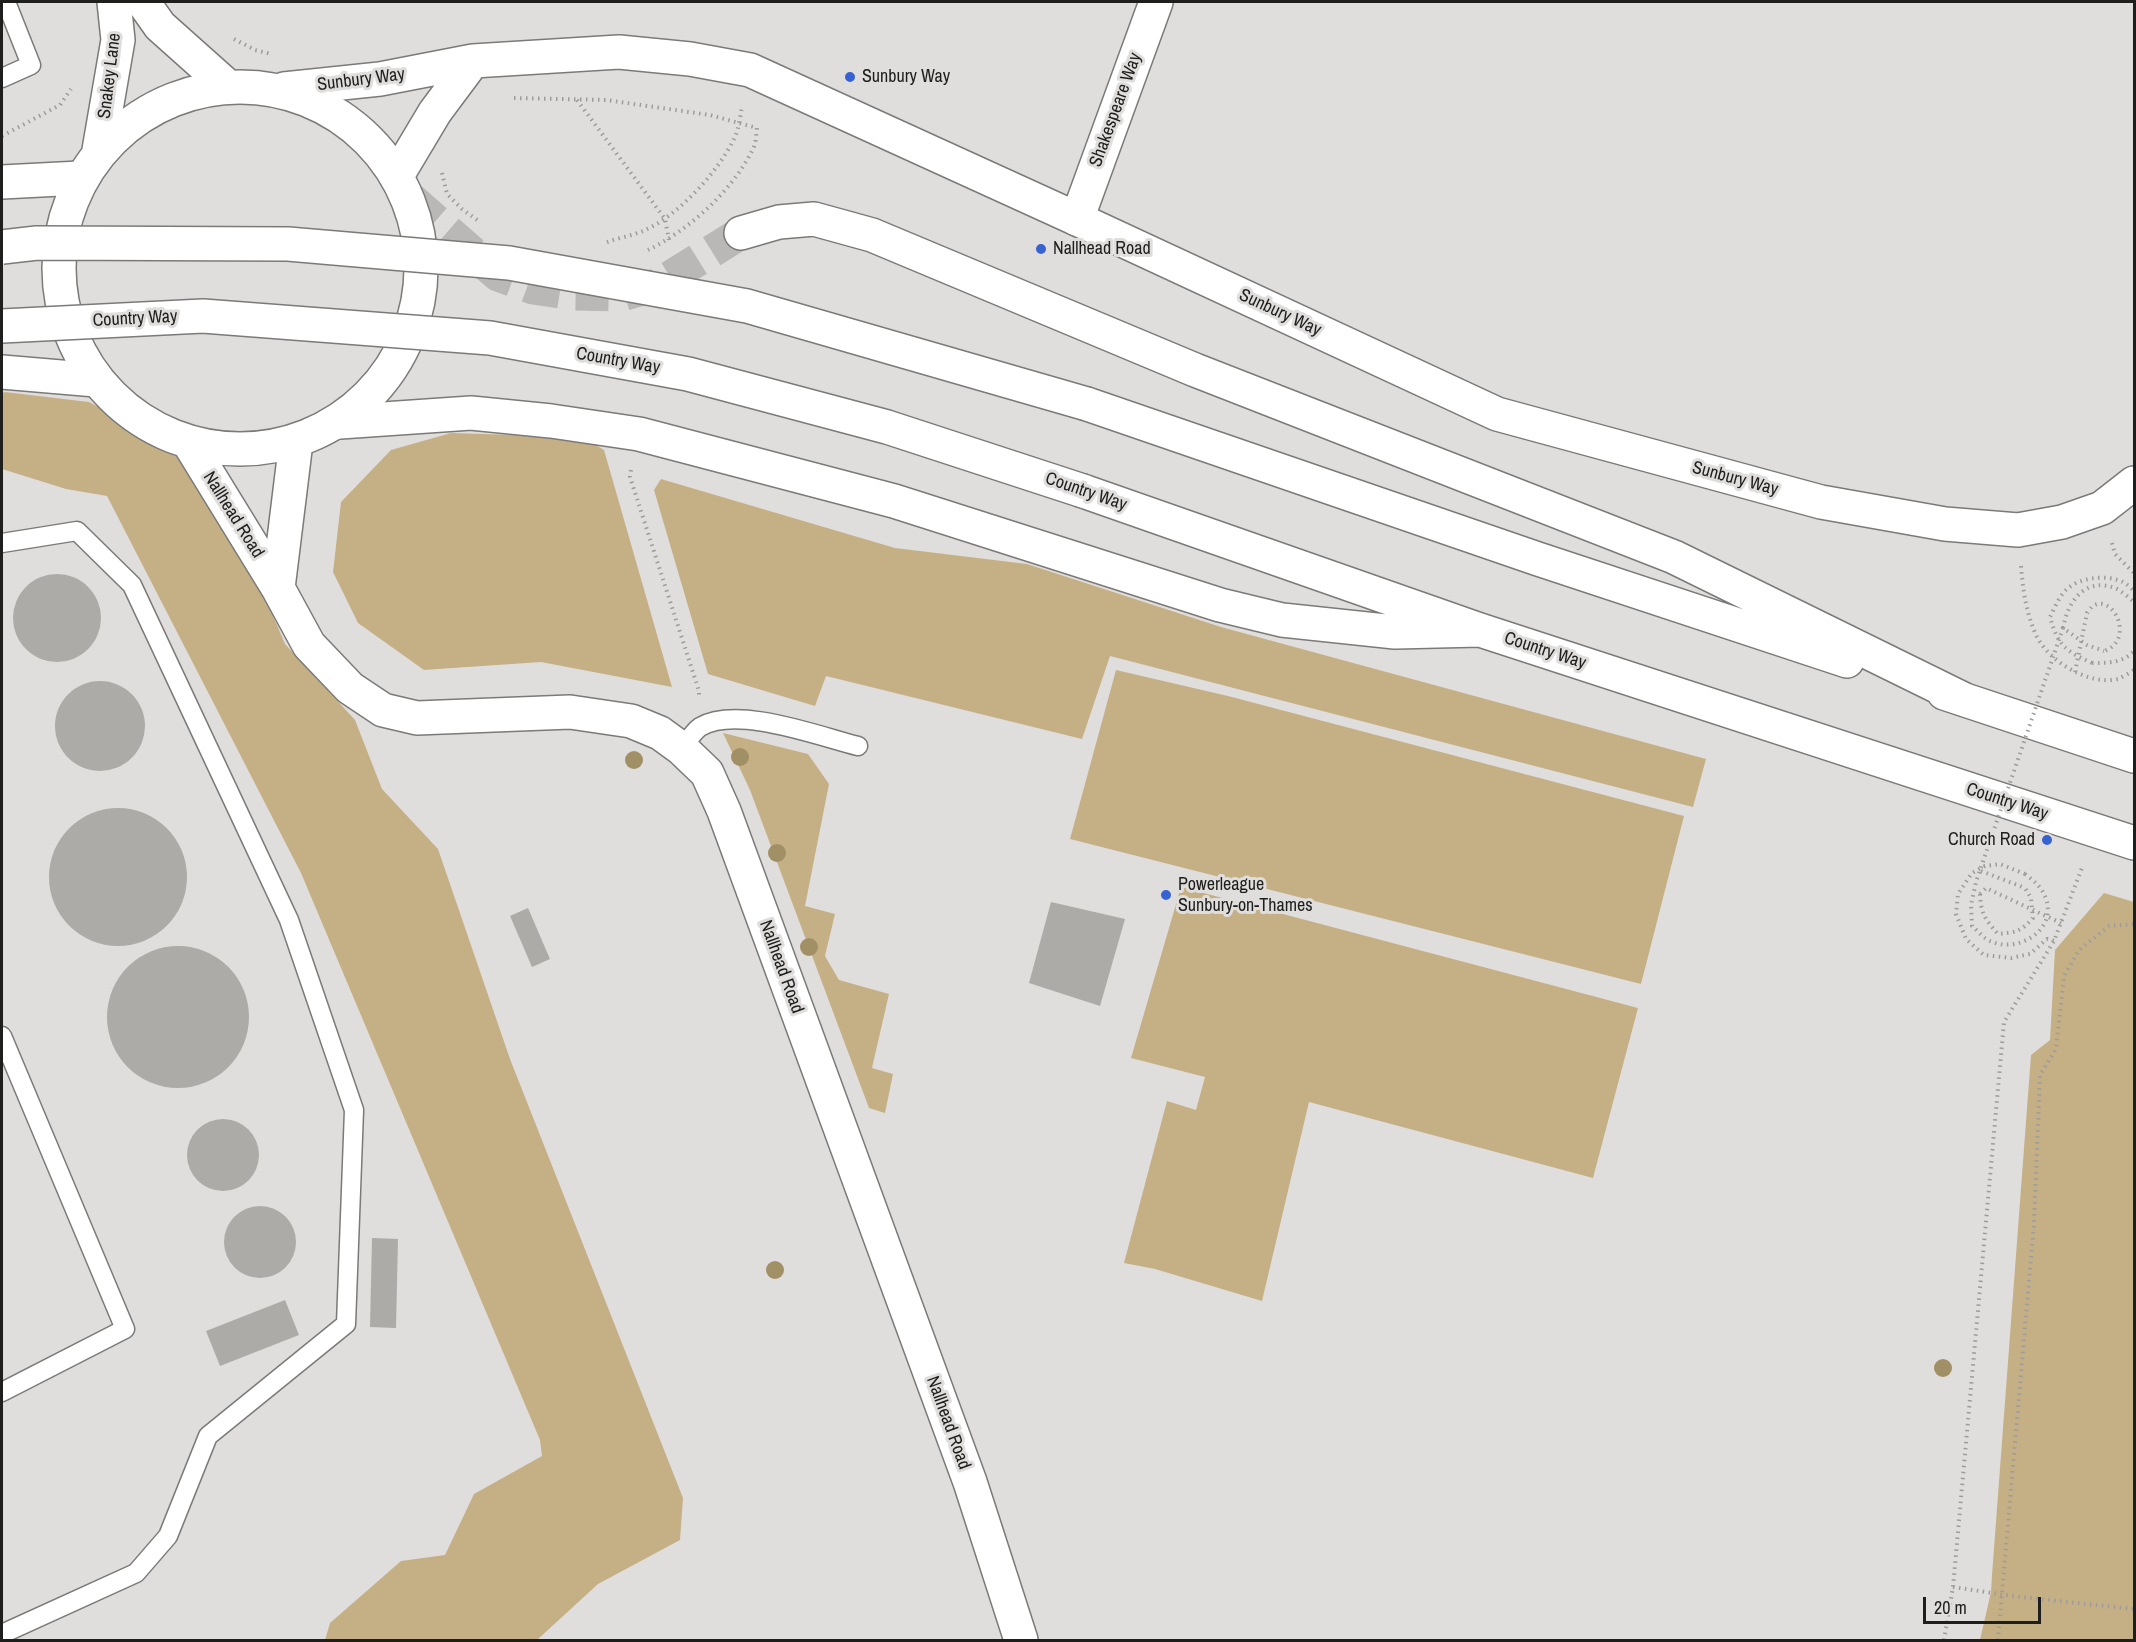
<!DOCTYPE html>
<html>
<head>
<meta charset="utf-8">
<style>
  body { margin:0 }
  #map { position:relative; width:2136px; height:1642px; overflow:hidden; background:#e0dedc; font-family:"Archivo Narrow",sans-serif }
  canvas { display:block }
  .frame { position:absolute; inset:0; border:3px solid #1e1e1d; pointer-events:none }
  .scale { position:absolute; left:1923px; top:1597px; width:118px; height:27px; box-sizing:border-box; border:3px solid #1e1e1d; border-top:0; padding-left:8px; font-size:18px; line-height:21px; white-space:nowrap; color:#1e1e1d; -webkit-text-stroke:4px #e0dedc; paint-order:stroke }
</style>
</head>
<body>
<div id="map">
<canvas width="2136" height="1642"></canvas>
<div class="frame"></div>
<div class="scale">20 m</div>
</div>
<script>
const ctx = document.querySelector('canvas').getContext('2d');
ctx.lineJoin = 'round';
function paint(path, color) { ctx.fillStyle = color; ctx.fill(path, 'evenodd'); }
function trace(path, color, width, dash) { ctx.strokeStyle = color; ctx.lineWidth = width; ctx.lineCap = dash ? 'butt' : 'round'; ctx.setLineDash(dash || []); ctx.stroke(path); }
function drawText(font, color, halo, rows, align = 'center') {
  ctx.font = font + ' "Archivo Narrow",sans-serif'; ctx.lineWidth = 6; ctx.setLineDash([]); ctx.textBaseline = 'middle'; ctx.strokeStyle = halo; ctx.fillStyle = color; for (const [text, x, y, turn = 0] of rows) {
    ctx.save(); ctx.translate(x, y); ctx.rotate((+turn || 0) * Math.PI / 180); ctx.textAlign = isNaN(turn) ? turn : align; if (halo) ctx.strokeText(text, 0, 0); ctx.fillText(text, 0, 0); ctx.restore();
  }
}
paint(new Path2D(`
  M5,392L89,402L144,431L190,463L255,573L285,644L355,720L382,789L438,849L510,1059L683,1498L680,1540L598,1584L537,1640H325L330,1623L401,1561L445,1555L474,1494L542,1456L540,1440L301,873L107,496L66,489L2,469V393Z
  M451,433L583,437L604,450L672,687L541,662L424,670L358,623L333,572L341,502L391,450Z
  M661,479L895,548L1027,564L1221,627L1706,759L1693,807L1110,656L1082,739L826,676L815,706L708,674L654,490Z
  M1116,670L1228,696L1684,816L1641,984L1070,839Z
  M723,733L808,754L829,784L805,906L835,914L825,956L839,980L889,994L872,1068L893,1074L885,1113L869,1108L750,790Z
  M1181,887L1638,1008L1593,1178L1309,1102L1262,1301L1155,1269L1124,1263L1167,1101L1196,1110L1205,1077L1131,1058Z
  M2104,893L2134,902V1640H1980L1991,1592L1992,1575L2031,1055L2050,1040L2055,950Z`), '#c5b086');
paint(new Path2D(`
  M13 618a44 44 0 1 1 88 0a44 44 0 1 1-88 0Z
  M55 726a45 45 0 1 1 90 0a45 45 0 1 1-90 0Z
  M49 877a69 69 0 1 1 138 0a69 69 0 1 1-138 0Z
  M1051,902L1125,919L1100,1006L1029,983Z
  M528,908L550,959L532,967L510,916Z
  M107 1017a71 71 0 1 1 142 0a71 71 0 1 1-142 0Z
  M187 1155a36 36 0 1 1 72 0a36 36 0 1 1-72 0Z
  M224 1242a36 36 0 1 1 72 0a36 36 0 1 1-72 0Z
  M372,1238L398,1239L396,1328L370,1327Z
  M285,1300L299,1335L220,1366L206,1331Z`), '#acaba8');
trace(new Path2D(`
  M411,199L498,275L533,288L573,294L622,295L659,284L741,233`), '#b9b8b6', 33, [33, 16]);
const lane = new Path2D(`
  M2,78L31,65L6,2
  M2,543L77,531L132,585L289,920L354,1110L346,1324L208,1436L168,1536L136,1573L2,1634
  M682,749C687,742 693,732 700,727C737,705 818,736 858,746
  M2,1036L125,1329L2,1392`);
const street = new Path2D(`
  M1077,219L1156,2`);
const secondary = new Path2D(`
  M143,2L160,26L225,84
  M59 268a181 181 0 1 1 362 0a181 181 0 1 1-362 0Z
  M284,89L380,79L473,61L619,52L690,59L750,70L1077,219L1497,414L1821,502L1945,524L2018,530L2062,522L2102,508L2134,483
  M99,150L118,40L114,2
  M398,174L435,112L473,61
  M189,443L278,588L309,645L350,688L383,710L417,718L570,712L631,721L660,733L682,749L707,773L724,811L970,1482L1021,1640
  M278,588L296,442`);
const highway = new Path2D(`
  M2,182L80,178
  M741,233L779,222L814,219L872,235L1195,370L1674,557L1963,699
  M2,372L96,380
  M1087,404L1538,559L1847,661
  M340,422L471,413L551,421L639,434L894,501L1220,605L1282,620L1395,632L1480,630
  M1083,491L1480,630L2134,843
  M1944,693L2134,756`);
trace(lane, '#7b7a78', 21);
trace(street, '#7b7a78', 36);
trace(secondary, '#7b7a78', 36);
trace(highway, '#7b7a78', 36);
trace(new Path2D(`
  M234,39L255,50L271,54
  M514,98L606,100L710,115L757,128C756,136 756,145 752,151C731,192 689,230 648,250
  M577,100L665,219L669,240
  M2,136L60,105L71,89
  M442,173L447,194L462,209L480,222
  M607,242C618,238 631,236 643,231C677,217 718,172 734,139C739,129 740,117 742,107
  M631,470L630,477L699,691V697
  M2112,543L2115,554L2134,573
  M2021,566C2023,591 2026,612 2036,635C2048,661 2089,686 2118,679C2123,677 2129,673 2134,670
  M2063,628C2068,601 2085,577 2115,588C2122,591 2129,598 2134,602
  M2092,663C2107,663 2123,663 2134,651
  M2075,672L2087,613C2087,613 2092,606 2093,606C2113,593 2136,640 2104,651
  M1981,871L2025,888
  M2025,874L2000,864L1985,866L1972,873L1958,894L1956,914L1966,939L1984,955L2011,958L2030,954L2047,939L2054,941
  M1980,894L1986,888L2061,923
  M1953,1587L2012,1596L2134,1609
  M1944,1640L1953,1587L2004,1022L2054,941L2083,865
  M1998,1640L2034,1223L2040,1075L2056,1049L2064,976L2079,950L2109,926L2134,924`), '#9d9c9a', 4, [1.5, 4.5]);
trace(lane, '#fff', 18);
trace(street, '#fff', 33);
trace(secondary, '#fff', 33);
trace(highway, '#fff', 33);
const highwayBridge = new Path2D(`
  M2,247L37,243L288,244L509,263L747,306L1087,404
  M2,326L203,316L490,338L688,374L887,427L1083,491`);
trace(highwayBridge, '#7b7a78', 36, []);
trace(new Path2D(`
  M2092,663C2066,651 2058,646 2050,617C2054,609 2058,599 2064,592C2077,577 2106,574 2123,582C2127,584 2131,588 2134,591
  M2025,874C2034,881 2042,887 2046,899C2057,930 2018,954 1990,941C1983,938 1978,931 1972,926L1971,905L1976,882L2063,628L2087,645L2104,651
  M1980,894C1981,914 1985,919 1998,934C2017,932 2020,932 2033,918L2031,898L2025,888`), '#9d9c9a', 4, [1.5, 4.5]);
trace(highwayBridge, '#fff', 33);
ctx.fillStyle = '#a19066';
for (const [x, y] of [
  [740,757],
  [634,760],
  [777,853],
  [809,947],
  [775,1270],
  [1943,1368]
]) { ctx.beginPath(); ctx.arc(x, y, 9, 0, 2 * Math.PI); ctx.fill(); }
for (const [x, y, r, color] of [
  [850,77,6,"#3762d2"],
  [1041,249,6,"#3762d2"],
  [2047,840,6,"#3762d2"],
  [1166,895,6,"#3762d2"]
]) { const dot = new Path2D(); dot.arc(x, y, r, 0, 2 * Math.PI); ctx.fillStyle = color; ctx.fill(dot); trace(dot, '#e0dedc', 2); }
drawText('18px', '#1e1e1d', '#e0dedc', [
  ["Snakey Lane",110,76,-83],
  ["Sunbury Way",361,80,-7],
  ["Shakespeare Way",1116,110,-70],
  ["Sunbury Way",1280,313,25],
  ["Country Way",135,319,-3],
  ["Country Way",618,361,10],
  ["Sunbury Way",1735,479,15],
  ["Country Way",1086,492,19],
  ["Nallhead Road",233,515,58],
  ["Country Way",1545,651,18],
  ["Country Way",2007,802,18],
  ["Nallhead Road",781,967,70],
  ["Nallhead Road",948,1423,70]
]);
drawText('18px', '#1e1e1d', '#e0dedc', [
  ["Sunbury Way",862,77],
  ["Nallhead Road",1053,249],
  ["Church Road",2035,840,"right"],
  ["Powerleague",1178,885],
  ["Sunbury-on-Thames",1178,906]
], 'left');
</script>
</body>
</html>
